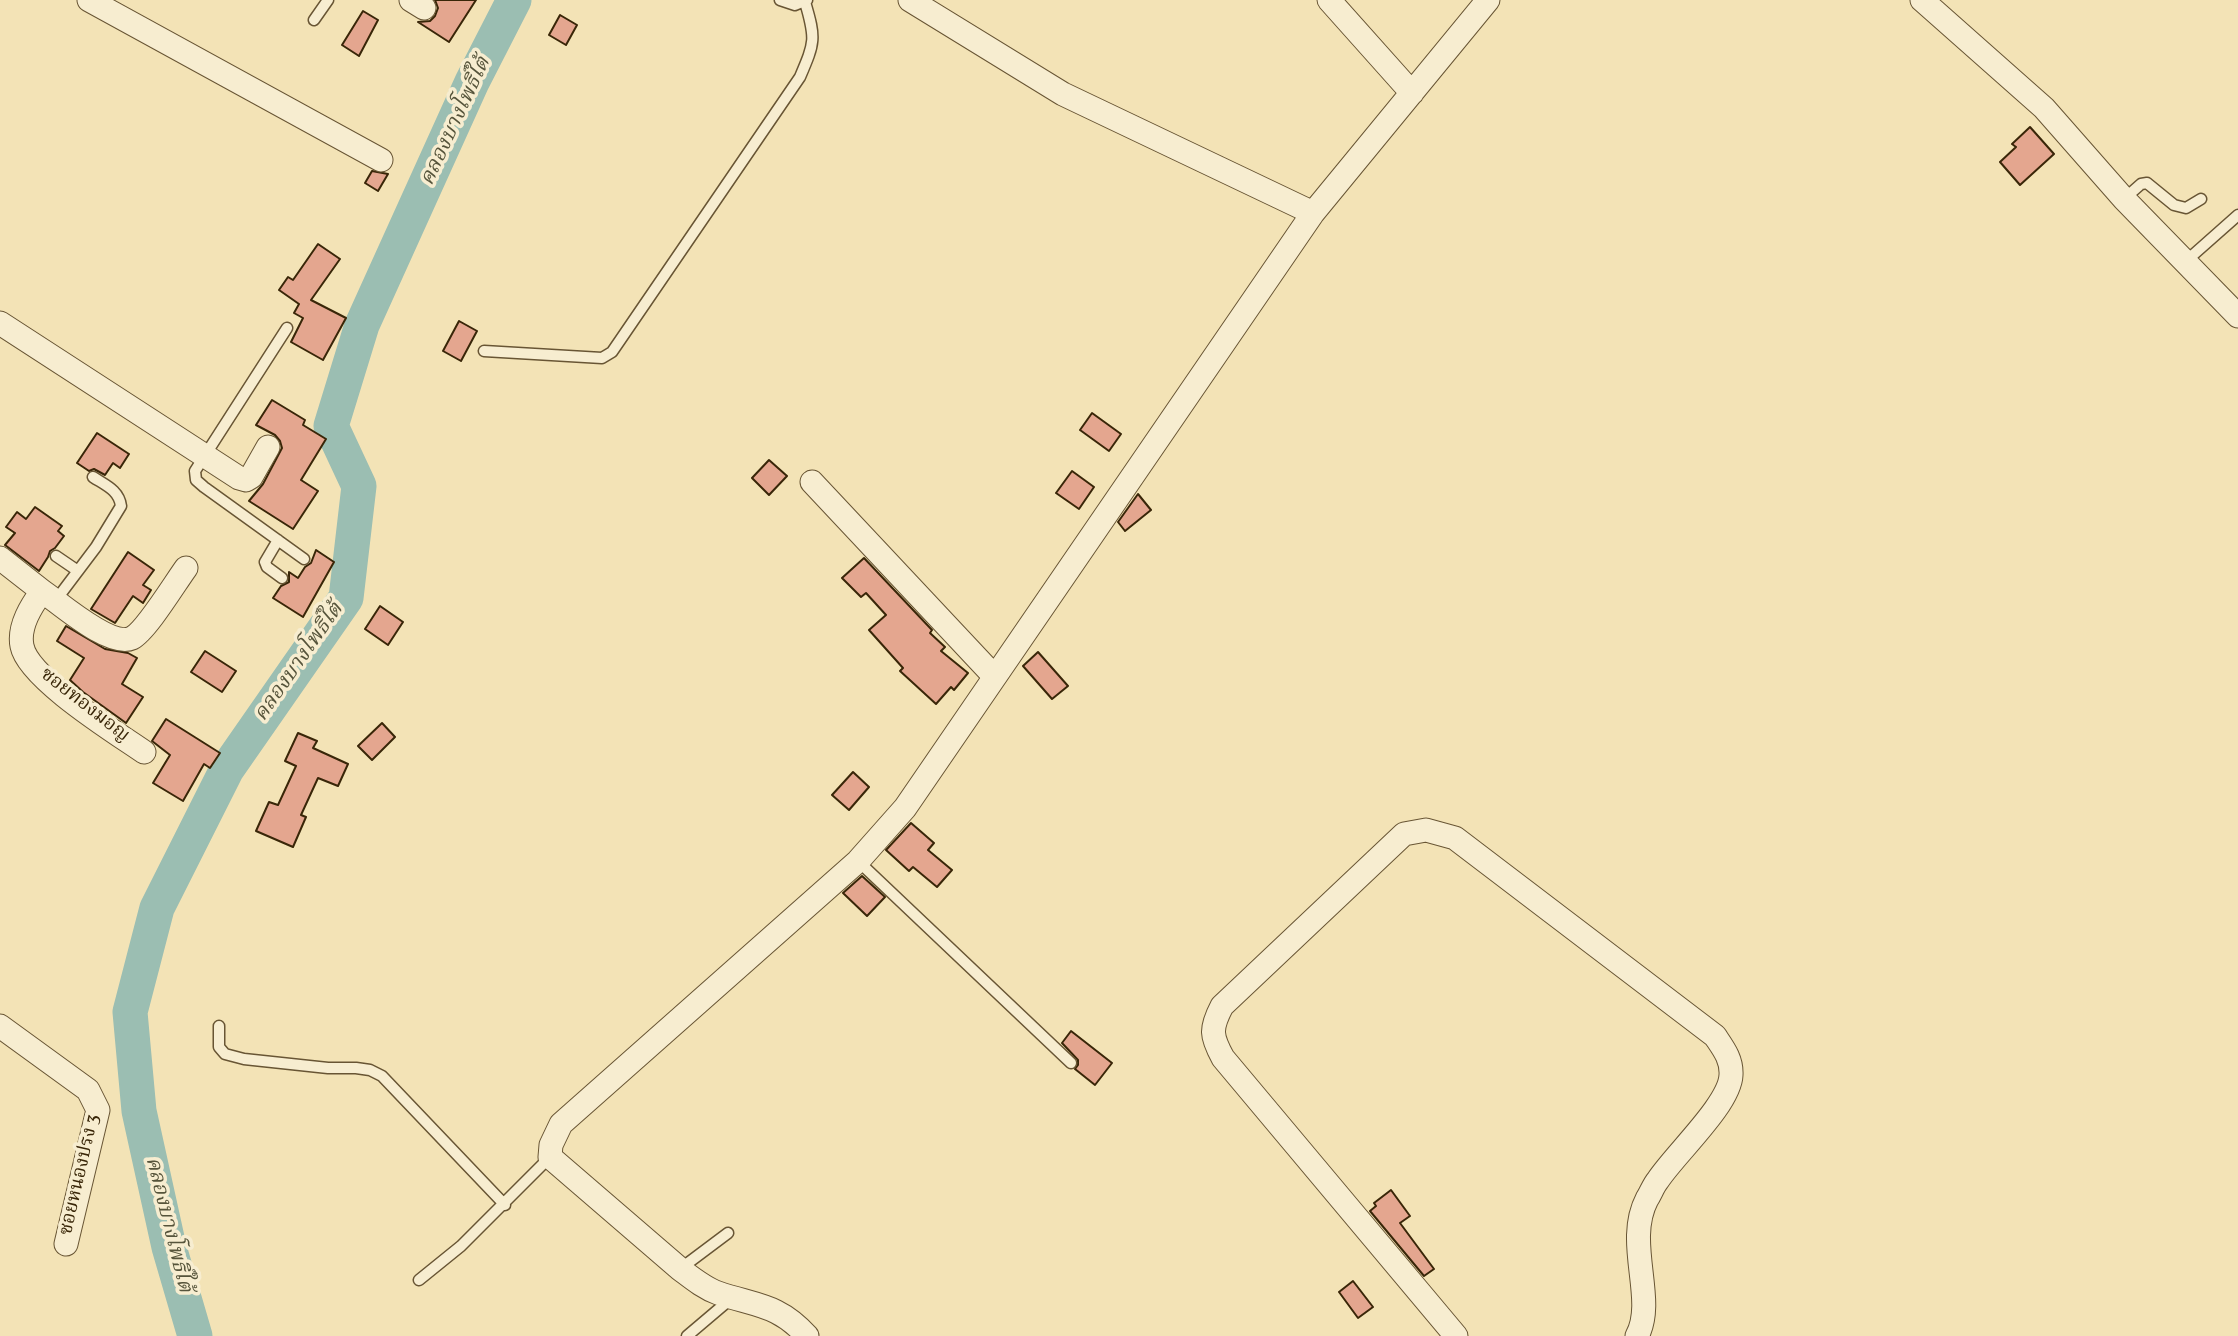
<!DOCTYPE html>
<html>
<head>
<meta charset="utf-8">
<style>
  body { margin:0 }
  canvas { display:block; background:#f3e3b6 }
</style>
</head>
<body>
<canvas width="2238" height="1336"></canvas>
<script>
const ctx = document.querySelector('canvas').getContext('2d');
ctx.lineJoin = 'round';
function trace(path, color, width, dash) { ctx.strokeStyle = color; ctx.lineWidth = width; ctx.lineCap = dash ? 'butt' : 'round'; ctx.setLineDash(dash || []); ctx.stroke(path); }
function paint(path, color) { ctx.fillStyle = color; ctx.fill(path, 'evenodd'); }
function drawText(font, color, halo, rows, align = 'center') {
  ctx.font = font + ' Vollkorn,"Noto Serif Thai",serif'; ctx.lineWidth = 7; ctx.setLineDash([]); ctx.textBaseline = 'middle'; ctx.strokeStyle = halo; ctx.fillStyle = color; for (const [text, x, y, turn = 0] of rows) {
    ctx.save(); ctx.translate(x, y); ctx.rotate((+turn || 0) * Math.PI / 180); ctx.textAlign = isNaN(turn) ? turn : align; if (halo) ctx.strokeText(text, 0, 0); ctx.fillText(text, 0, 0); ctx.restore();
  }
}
trace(new Path2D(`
  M195,1336L169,1247L139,1111L130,1012L157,908L227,769L346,598L359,486L331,426L362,325L472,82L514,0`), '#9bbeb2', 35);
const building = new Path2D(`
  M435,0H476L449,42L418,22L430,21L435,16L438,8Z
  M363,11L378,20L359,56L342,45Z
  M560,15L577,25L566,45L549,35Z
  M2030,127L2054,154L2020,185L2000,162L2016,147L2012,144Z
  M372,171L388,174L378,191L365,183Z
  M318,244L340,259L311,300L346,318L323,360L291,342L303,318L294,313L299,304L279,290L288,277L293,280Z
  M459,321L477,331L461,361L443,351Z
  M272,400L305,420L303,425L326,439L301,480L318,491L293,529L249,501L263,484L282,448L280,441L275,435L256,425Z
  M1092,413L1121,434L1109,451L1080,430Z
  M97,433L129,454L120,468L113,463L105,475L94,469L89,471L77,463Z
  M769,460L787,476L769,495L752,478Z
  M1072,471L1094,487L1079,509L1056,493Z
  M1138,494L1151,510L1125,531L1118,522Z
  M35,507L62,526L58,531L64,536L55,548L50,551L48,557L39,571L5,545L15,533L6,527L17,512L26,519Z
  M316,550L334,562L303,617L273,598L281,586L289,582V572L298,578L305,567L311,563Z
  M128,552L154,570L143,585L151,590L143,603L133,596L115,623L91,609Z
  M864,558L932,630L930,633L945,647L941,651L968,673L954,690L951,687L936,704L900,671L903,668L869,630L886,615L866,593L861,597L842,578Z
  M380,606L403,622L388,645L365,629Z
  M66,626L105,649L128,653L137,658L122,684L143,697L126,723L83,692L70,680L84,658L57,641Z
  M205,651L236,671L222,692L191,672Z
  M1038,652L1068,686L1052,699L1023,666Z
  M166,719L220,753L210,768L204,764L183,801L153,783L170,755L152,741Z
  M382,723L395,737L372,760L358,746Z
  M298,733L317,741L313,748L348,764L338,786L318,778L301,815L306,817L293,847L256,831L269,802L278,805L296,766L285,761Z
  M853,772L869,787L849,810L832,795Z
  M911,823L934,843L928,850L952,870L937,887L913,867L909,871L886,850Z
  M862,876L885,897L867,916L843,893Z
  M1071,1031L1112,1063L1095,1085L1075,1069L1078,1065V1060L1062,1043Z
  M1391,1190L1410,1216L1400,1223L1434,1269L1424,1276L1370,1211L1376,1206L1374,1203Z
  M1353,1281L1373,1307L1358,1318L1339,1292Z`);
paint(building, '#e4a68f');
trace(building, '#392608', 2);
const lane = new Path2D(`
  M780,0L795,5L807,0
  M314,20L328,0
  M2124,199L2141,184L2147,183L2174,205L2186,208L2201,199
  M2185,262L2238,215
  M287,328L195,471L196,480L204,487L304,559
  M484,351L602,358L612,352L800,77C815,42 816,39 805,2
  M278,540L265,562L267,567L282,578
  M56,556L78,571
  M56,600L96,547L121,506C119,490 105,485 93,477
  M858,861L1071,1063
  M219,1026V1047L225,1054L244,1059L328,1068H356L370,1070L382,1076L505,1205
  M680,1269L728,1233
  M419,1280L461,1246L550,1157
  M687,1336L733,1297`);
const street = new Path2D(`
  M89,0L381,160
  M411,0L424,8
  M910,0L1063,94L1313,213
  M1329,0L1412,93
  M1922,0L2044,108L2124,199L2238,316
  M0,323L239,478L246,480L251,477L268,447
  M812,482L994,676
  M0,558L42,591C32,605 18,626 22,646C28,678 115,732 144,752
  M42,591C61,604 110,648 132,638C146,631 175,583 186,568
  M0,1026L88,1090L98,1110L66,1244
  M807,1336C778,1304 756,1306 718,1293C704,1288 692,1278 680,1269L550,1157L551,1145L561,1124L858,861L905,808L1313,213L1488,0
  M1456,1336L1223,1058C1211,1036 1210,1029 1222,1006L1404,834L1426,830L1455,838L1715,1036C1723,1048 1732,1059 1731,1075C1730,1104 1675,1154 1658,1180C1653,1186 1651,1193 1647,1199C1624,1243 1657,1299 1637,1336`);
trace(lane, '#685534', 13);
trace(street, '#685534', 25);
trace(lane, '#f7edd0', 10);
trace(street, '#f7edd0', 23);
drawText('19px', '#392608', '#f7edd0', [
  ["ซอยทองมอญ",84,706,38],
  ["ซอยหนองปรง 3",81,1175,-77]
]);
drawText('italic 21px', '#56543b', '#f7edd0', [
  ["คลองบางโพธิ์ใต้",457,122,-65],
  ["คลองบางโพธิ์ใต้",300,663,-55],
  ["คลองบางโพธิ์ใต้",167,1225,76]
]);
</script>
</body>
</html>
